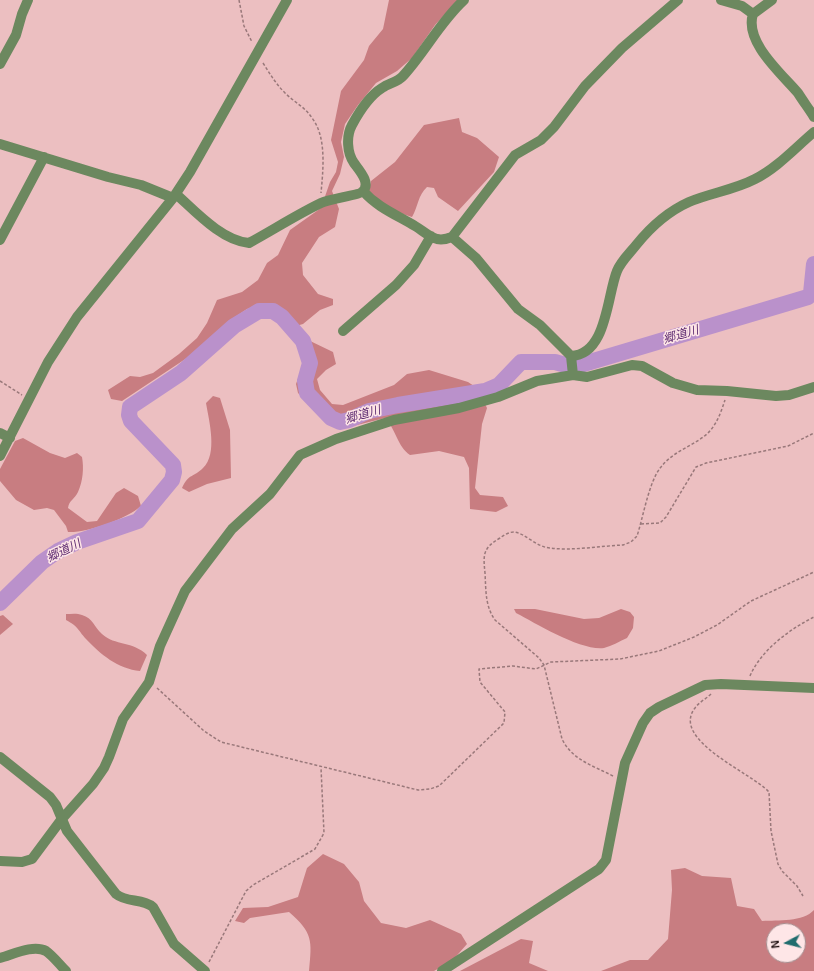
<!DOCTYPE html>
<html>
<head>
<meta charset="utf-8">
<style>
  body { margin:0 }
  #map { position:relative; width:814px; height:971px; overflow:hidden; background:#ecbfc1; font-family:Arial,sans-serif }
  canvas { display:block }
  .north { position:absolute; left:766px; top:923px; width:40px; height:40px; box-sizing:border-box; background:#fee6e7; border:1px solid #a49091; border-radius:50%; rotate:263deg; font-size:11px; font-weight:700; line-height:16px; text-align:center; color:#1e0f10 }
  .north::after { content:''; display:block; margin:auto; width:14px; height:18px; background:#206c6d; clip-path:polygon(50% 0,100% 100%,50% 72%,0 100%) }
</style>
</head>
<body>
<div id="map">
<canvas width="814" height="971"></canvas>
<div class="north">N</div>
</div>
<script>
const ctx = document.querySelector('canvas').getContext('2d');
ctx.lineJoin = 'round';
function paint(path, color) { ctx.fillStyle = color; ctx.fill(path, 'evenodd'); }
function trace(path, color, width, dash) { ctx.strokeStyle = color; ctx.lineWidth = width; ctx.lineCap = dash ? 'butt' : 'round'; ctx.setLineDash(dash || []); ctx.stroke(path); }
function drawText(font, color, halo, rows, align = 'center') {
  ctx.font = font + ' Arial,"Noto Sans JP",sans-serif'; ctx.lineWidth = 3; ctx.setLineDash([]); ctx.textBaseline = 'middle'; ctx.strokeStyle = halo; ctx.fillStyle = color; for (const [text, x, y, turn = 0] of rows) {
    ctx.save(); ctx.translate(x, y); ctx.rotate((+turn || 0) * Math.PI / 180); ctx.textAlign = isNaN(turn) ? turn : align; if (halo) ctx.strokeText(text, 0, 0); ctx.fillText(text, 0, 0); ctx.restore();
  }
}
paint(new Path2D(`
  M389,0H458L435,25L412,58L397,71L376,83L358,105L345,124L341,142L344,157L340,174L332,191L339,209L335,227L319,237L302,263L303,275L318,294L333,299V305L320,310L303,324L296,326L280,307L263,304L247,309L229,321L205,346L122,401L111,399L108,390L130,376L140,377L153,373L179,354L197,338L207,323L217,300L242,292L258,280L267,263L278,255L290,230L321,208L330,182L336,172L338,162L331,140L341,91L364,60L369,46L383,29Z
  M459,118L462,132L477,138L499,157L494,172L458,211L438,197L434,188L427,187C418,195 418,207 412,217L384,208L368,194L371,181L395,162L424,125Z
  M306,339L333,352L336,364L326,370L317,379L320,390L332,404L343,405L394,385L407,374L429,370L468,382L477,388L487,408L482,424L475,488L480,495L503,497L508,506L496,512L470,509L469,468L464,457L439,451L410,455C397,446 396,429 385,418L349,427L326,420L298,393L296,384L302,367L303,356L299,348Z
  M213,396L220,398L230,430L231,478L207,484L189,492L182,488C189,473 193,478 203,468C218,454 209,421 206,403Z
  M23,438L50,453L65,458L77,453L82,457C84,468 83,481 78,492C75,499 69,500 68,508L87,522L97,521L116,493L124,488L138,496L141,506C127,519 87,533 68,532L66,526L54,510L47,508L34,510L16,500L0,481V469L15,441Z
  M514,609H535L584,619L599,618L621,609L630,612L634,617L633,628L627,638C620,641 612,646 604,648C581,651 537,624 516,613Z
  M66,614C71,614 77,613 82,615C93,618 94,627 102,634C115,646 133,641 147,655L140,671C118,669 100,654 86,639C77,629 79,627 66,620Z
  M3,615L13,624L0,635V616Z
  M323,854L344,864L359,882L364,901L381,923L406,928L430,920L461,934L467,944L452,961L434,971H309C312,940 313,933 289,912L250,918L244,923L235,921L243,908L268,907L298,897L307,868Z
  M685,868L702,876L731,878L737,906L754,909L762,921C778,920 803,922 814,910V971H601L630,960H648L668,939L672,890L671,870ZM774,931H798V955H774Z
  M521,939L533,941L529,963L548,971H460Z`), '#c87d81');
trace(new Path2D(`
  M0,603L42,562L58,551L77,542L138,521L172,480L174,472L173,465L131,421L129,415L130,407L181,373L234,326L259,311H273L282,317L303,341L310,363L305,381L307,393L331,418L340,422L349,420L369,411L398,405L485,391L499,385L521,362H555L569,366L580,365L808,297L811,293L814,264`), '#ba91cb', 16);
trace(new Path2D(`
  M239,0L244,26L252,42
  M263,63C270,74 276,84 285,93C294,102 305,107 312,118C327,137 323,171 321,193
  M0,381L22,395
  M641,524L660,523L666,517L696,467L706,463L788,446L814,433
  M750,676C761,650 790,629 814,617
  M157,688L204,731L221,742L418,790L430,789L439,786L504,723L505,712L480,682L479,669L513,666L536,669L551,662L620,659L659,651L694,637L717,625L751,601L814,572
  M711,694C706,699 699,702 695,708C670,740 752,773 769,792L771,831L778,864L782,871L797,886L803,896
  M613,776C594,766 572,760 562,739L544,665L539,658L495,620C485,606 486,590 485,573C483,554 483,548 500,538C504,535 509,532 514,532C525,533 536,547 550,548C572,551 600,546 623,545L631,542L637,536C643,518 649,481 661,467C673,451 694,446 708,433C717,424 721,412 725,400
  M209,962L246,891L253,885L315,849L324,833L321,768`), '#99787a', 1.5, [3, 2]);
trace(new Path2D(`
  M721,0L742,6L753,14C744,42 782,74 798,93C803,101 809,109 814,117
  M753,14L772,0
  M0,64L16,35L22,14L28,0
  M0,144L108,177L141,185L173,198
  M363,191C378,208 397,215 415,226C422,230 429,237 437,239C442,240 447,239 452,237L515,155L541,140L554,127L585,86L622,48L678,0
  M176,194C195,211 222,241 249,243C273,230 296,215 321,203C329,199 359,195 362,192C372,184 359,170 354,163C347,153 346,136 352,125C359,112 369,96 382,88C389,83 398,82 403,76C425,52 440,22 464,0
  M452,237L476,258L518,309L540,325L571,356L573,375
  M0,240L44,157
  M343,331L396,285L414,265L431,236
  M571,356C607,355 607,295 617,271C621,261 630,253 637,244C650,228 669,211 689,202C710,193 734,190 755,179C777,168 795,148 814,132
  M0,433L10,438
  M0,456L48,362L77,317L173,198L190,172L287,0
  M0,757L50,797L56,805L67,831L116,894C127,903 142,898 153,907L174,944L205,971
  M0,861L22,862L32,859L61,820L93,784L104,768L109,757L123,719L149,682L160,646L185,591L232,529L270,494L300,455L336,439L394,420L459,408L498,397L537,381L573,375L587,377L632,365L642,366L673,383L697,390L727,391L776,396L789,395L814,387
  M0,958C12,955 33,944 46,951C53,956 60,965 66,971
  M442,971L599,869L606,860L625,763L643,723L650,713L659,707L705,685L721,684L814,688`), '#6c885f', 10);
drawText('italic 12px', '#5f2c72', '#fee6e7', [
  ["郷道川",681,335,-16],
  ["郷道川",363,415,-16],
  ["郷道川",64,551,-26]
]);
</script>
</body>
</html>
